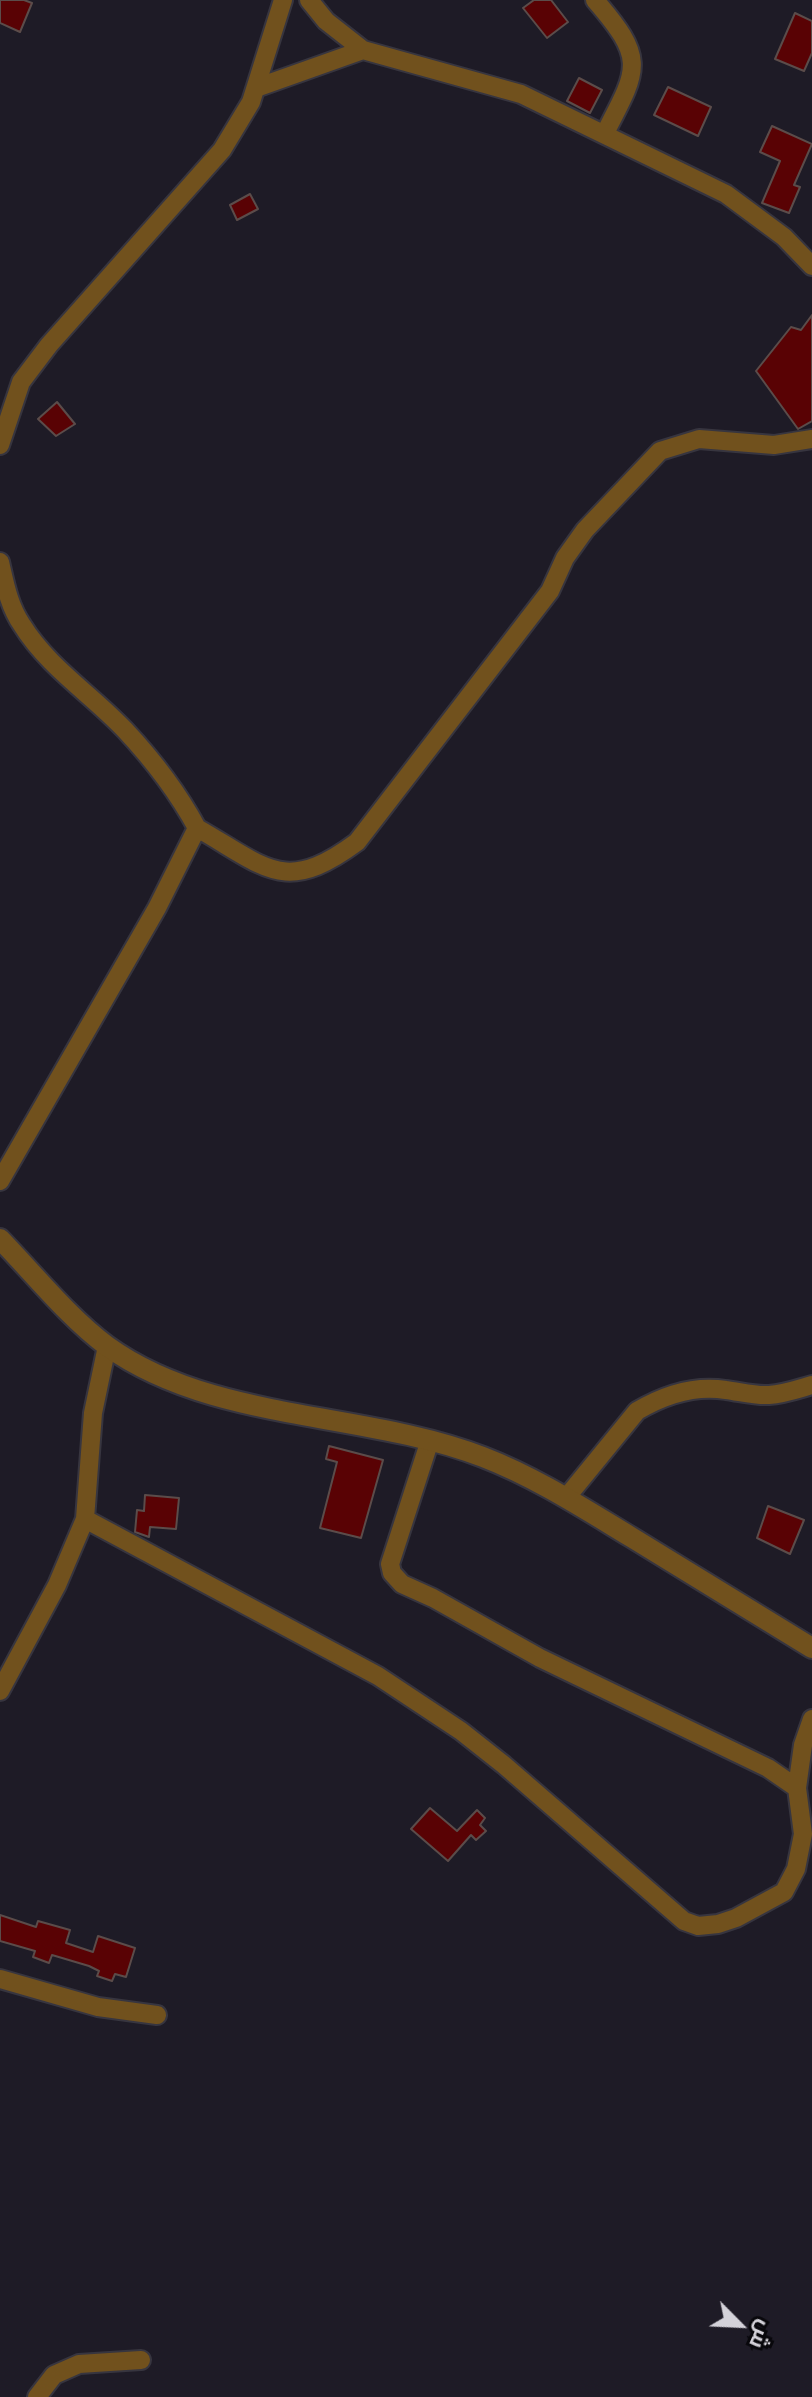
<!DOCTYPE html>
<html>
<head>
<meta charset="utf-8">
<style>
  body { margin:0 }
  #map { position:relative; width:812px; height:2397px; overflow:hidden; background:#1e1b26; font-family:Raleway,Cairo,sans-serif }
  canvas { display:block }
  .north { position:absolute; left:700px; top:2285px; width:80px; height:80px; -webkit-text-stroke:6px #08070b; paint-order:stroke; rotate:114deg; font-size:22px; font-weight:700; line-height:32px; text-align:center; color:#d4d2d9 }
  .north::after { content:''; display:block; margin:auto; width:28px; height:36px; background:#d4d2d9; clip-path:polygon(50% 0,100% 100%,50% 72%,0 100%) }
</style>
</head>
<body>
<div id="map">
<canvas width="812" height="2397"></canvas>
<div class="north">ش</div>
</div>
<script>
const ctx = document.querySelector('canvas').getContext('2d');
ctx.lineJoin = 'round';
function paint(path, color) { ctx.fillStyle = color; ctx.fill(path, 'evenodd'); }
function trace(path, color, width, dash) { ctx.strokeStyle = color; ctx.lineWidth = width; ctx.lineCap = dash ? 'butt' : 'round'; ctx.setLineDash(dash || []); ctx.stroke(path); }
const building = new Path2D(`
  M0,0H24L32,3L20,32L0,23Z
  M534,0H551L568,22L547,38L523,8Z
  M795,13L812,21V53L804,71L775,59Z
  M579,78L602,90L590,113L567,101Z
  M668,87L711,107L698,136L654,115Z
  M772,126L812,144L794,185L800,187L789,213L762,203L780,161L760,152Z
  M250,194L258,209L237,220L230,205Z
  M812,315V421L798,429L756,371L791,327L801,330Z
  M57,402L75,424L56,436L38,419Z
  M329,1446L383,1460L361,1538L320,1528L337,1462L326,1459Z
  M145,1495L179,1498L176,1529L150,1527L149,1537L135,1532L137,1510L144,1511Z
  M768,1506L804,1520L790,1554L757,1538Z
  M430,1808L457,1831L477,1810L485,1818L480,1825L486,1831L476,1840L471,1835L448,1861L411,1829Z
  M0,1915L36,1927L38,1921L70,1930L66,1943L93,1952L98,1936L135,1948L126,1977L115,1974L112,1981L97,1976L99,1971L89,1966L52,1955L49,1963L33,1957L35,1951L0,1941Z`);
paint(building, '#590204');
trace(building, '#5b4c4a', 2);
const minor = new Path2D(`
  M309,0L326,21L363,50L521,94L726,194L784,237L812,266
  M595,0C646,59 639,68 605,133
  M256,88L363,50
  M0,445L21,382L49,345L222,150L251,102L283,0
  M0,562C5,584 9,606 22,625C48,667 91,694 125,730C153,760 177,791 197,828L157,908L0,1181
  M197,828C266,867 284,896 357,842L550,591L565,558L585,530L660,451L699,439L774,445L812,439
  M430,1440L390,1564L392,1573L402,1584L433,1598L540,1658L768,1768L797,1788
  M566,1498L637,1411C664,1395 695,1385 726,1390C741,1392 755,1396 769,1395C784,1394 798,1389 812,1385
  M85,1519L378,1676L461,1731L504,1765L684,1921L698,1926L718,1924L736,1918L784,1892L796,1869L803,1834L797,1788L803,1745L812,1719
  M0,1691L57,1585L85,1519L93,1413L107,1346
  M0,1979L98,2007L157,2015
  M37,2397L54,2375L79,2364L141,2360`);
const tertiary = new Path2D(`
  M0,1239C33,1273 69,1318 107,1346C212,1422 365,1411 483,1457C535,1477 583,1508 631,1537C692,1574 752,1611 812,1648`);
trace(minor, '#37353f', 22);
trace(tertiary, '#37353f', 24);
trace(minor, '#71511d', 18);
trace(tertiary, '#71511d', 20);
</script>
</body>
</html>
